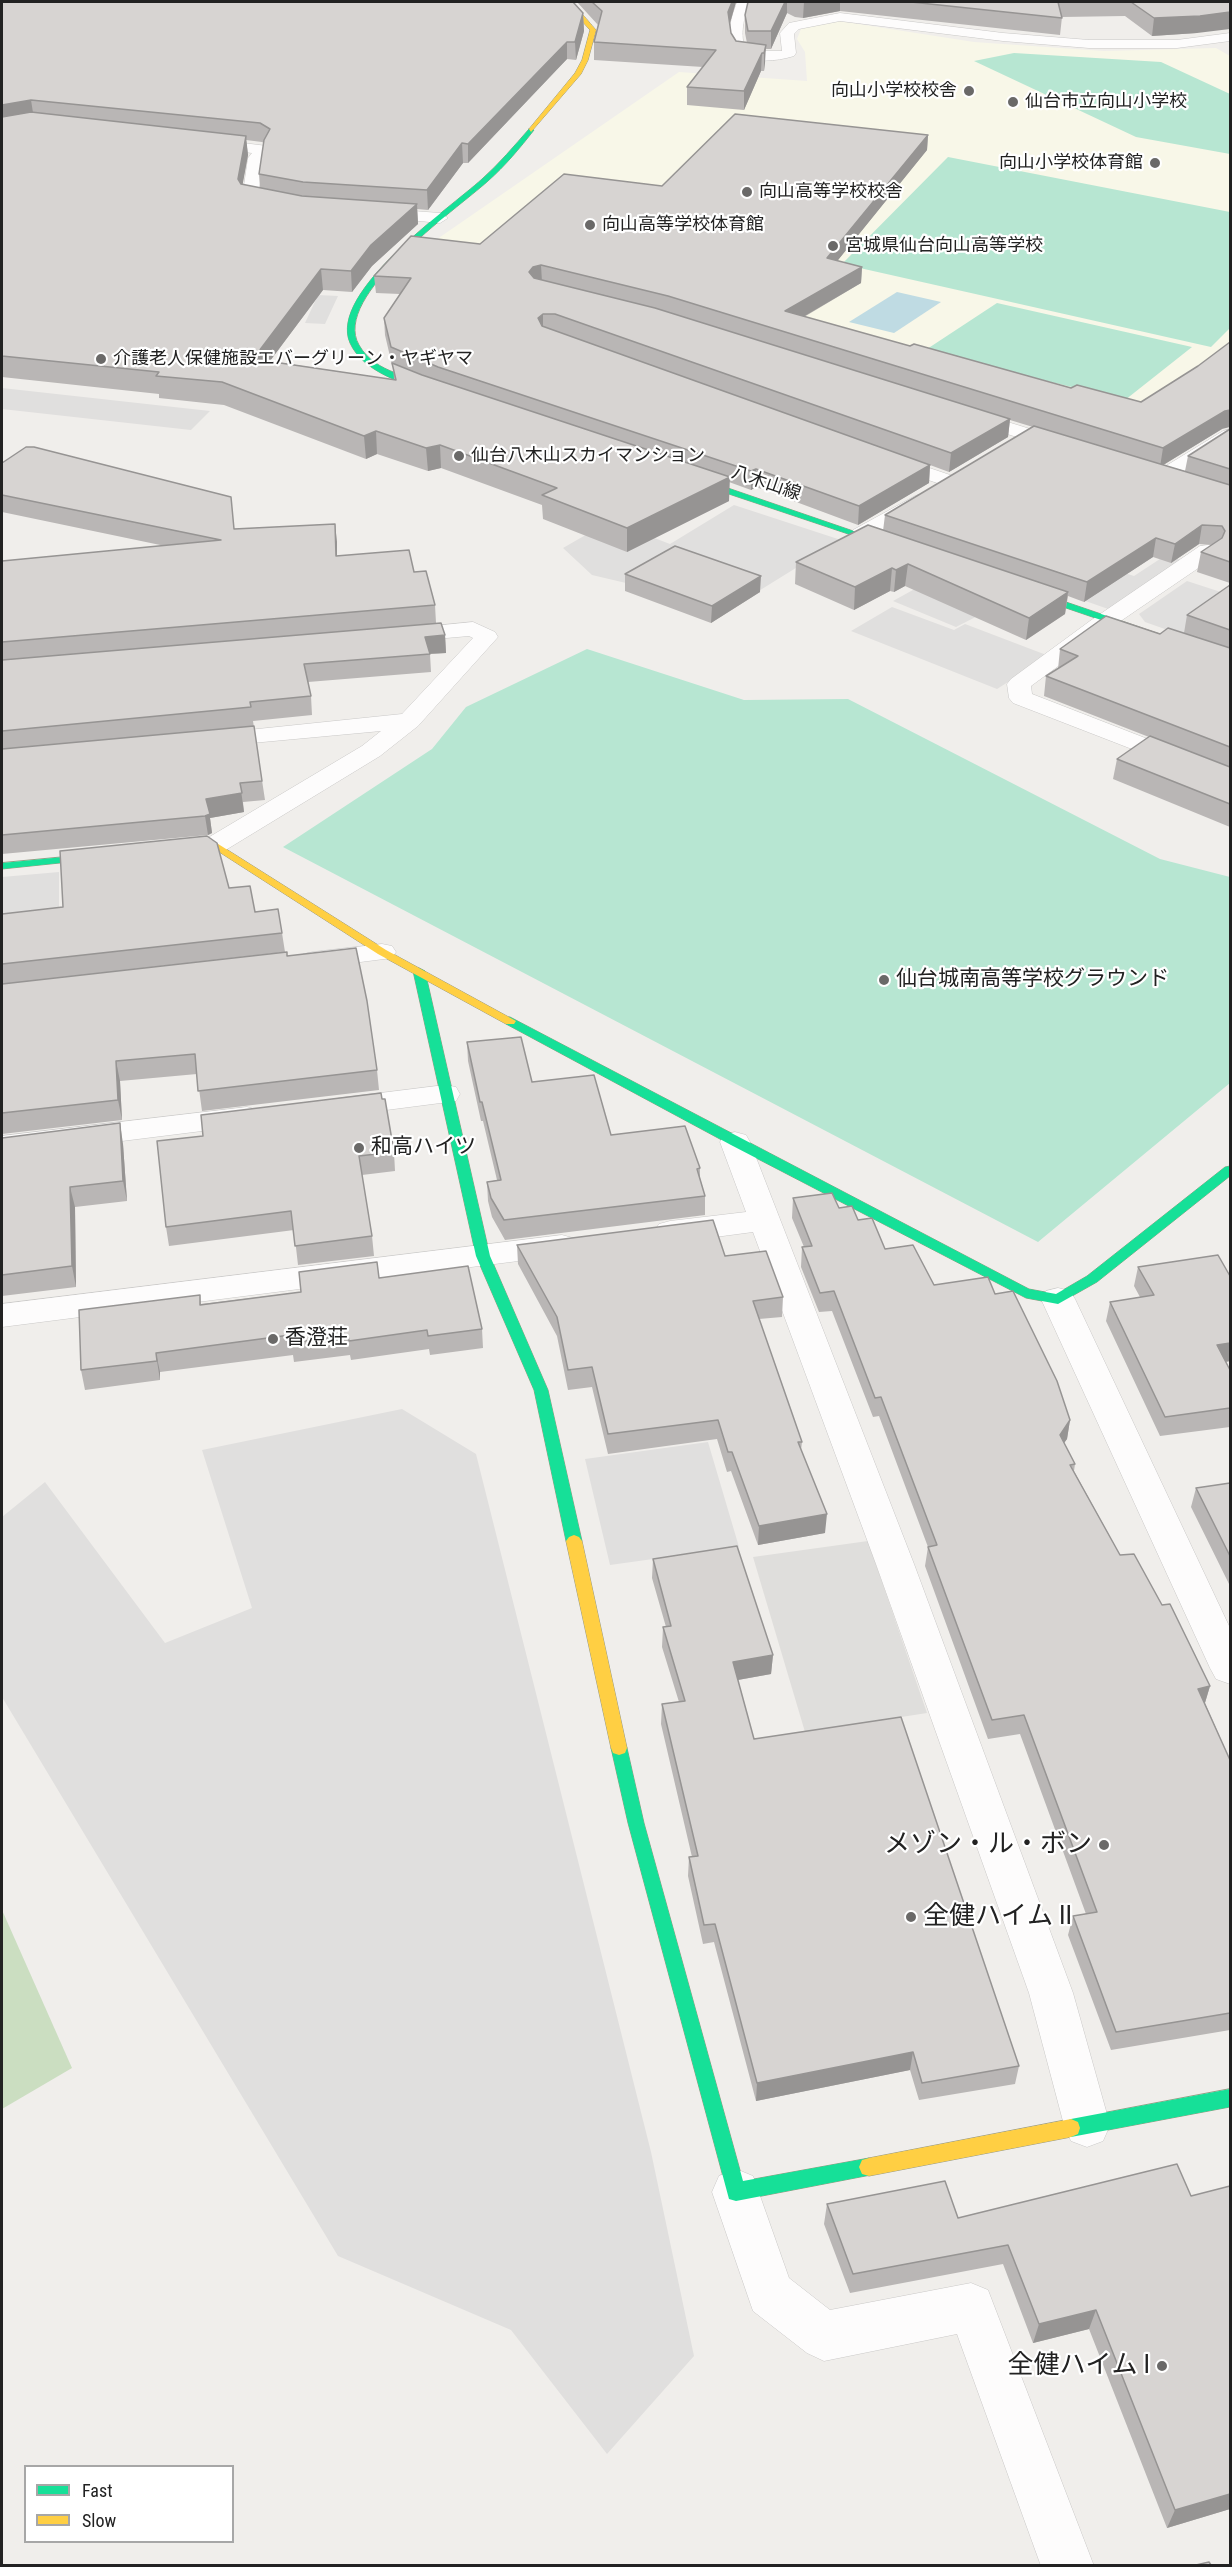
<!DOCTYPE html>
<html>
<head>
<meta charset="utf-8">
<style>
  body { margin:0 }
  #map { position:relative; width:1232px; height:2567px; overflow:hidden; background:#f0eeeb; font-family:"Roboto Condensed",sans-serif }
  canvas { display:block }
  .frame { position:absolute; inset:0; border:3px solid #222; pointer-events:none }
  .legend { position:absolute; left:24px; top:2465px; width:210px; height:78px; box-sizing:border-box; background:#fff; border:2px solid #a7a7a7; margin:0; padding:8px 10px; list-style:none; font-size:18px; color:#222 }
  .legend li { display:flex; align-items:center; gap:12px; height:30px }
  .legend b { width:30px; border:2px solid #a7a7a7 }
</style>
</head>
<body>
<div id="map">
<canvas width="1232" height="2567"></canvas>
<div class="frame"></div>
<ul class="legend">
<li><b style="height:8px;background:#16e098"></b>Fast</li>
<li><b style="height:8px;background:#ffcf43"></b>Slow</li>
</ul>
</div>
<script>
const ctx = document.querySelector('canvas').getContext('2d');
ctx.lineJoin = 'round';
function paint(path, color) { ctx.fillStyle = color; ctx.fill(path, 'evenodd'); }
function trace(path, color, width, dash) { ctx.strokeStyle = color; ctx.lineWidth = width; ctx.lineCap = dash ? 'butt' : 'round'; ctx.setLineDash(dash || []); ctx.stroke(path); }
function drawText(font, color, halo, rows, align = 'center') {
  ctx.font = font + ' "Roboto Condensed","Noto Sans JP",sans-serif'; ctx.lineWidth = 4.5; ctx.setLineDash([]); ctx.textBaseline = 'middle'; ctx.strokeStyle = halo; ctx.fillStyle = color; for (const [text, x, y, turn = 0] of rows) {
    ctx.save(); ctx.translate(x, y); ctx.rotate((+turn || 0) * Math.PI / 180); ctx.textAlign = isNaN(turn) ? turn : align; if (halo) ctx.strokeText(text, 0, 0); ctx.fillText(text, 0, 0); ctx.restore();
  }
}
paint(new Path2D(`
  M868,1541L927,1713L805,1732L753,1557Z`), '#dfdedc');
paint(new Path2D(`
  M839,21L974,42L1104,51L1216,48L1230,56V349L1140,417L430,244L679,72L807,81L805,52L797,39L801,29L814,24Z`), '#f8f7e8');
paint(new Path2D(`
  M2,1910L72,2068L2,2109Z`), '#cbdec1');
paint(new Path2D(`
  M1014,53L1161,62L1230,94V154L1136,137L974,61Z
  M948,157L1230,212V328L1211,347L842,264Z
  M997,303L1192,347L1125,400L924,351Z
  M587,649L744,700L848,699L1160,859L1230,877V1083L1038,1242L283,847L432,749L466,707Z`), '#b7e6d2');
paint(new Path2D(`
  M318,295L338,296L325,324L305,323Z
  M2,388L210,411L191,430L2,409Z
  M734,505L841,540L720,615L626,583L592,575L563,548L610,521L670,544Z
  M1166,555L1184,561L1111,610L1040,585L1081,559L1134,576Z
  M940,575L1007,601L956,627L893,601Z
  M1187,581L1230,595V652L1145,622L1139,614Z
  M892,607L954,630L965,624L1049,656L997,689L851,631Z
  M59,872V924L2,930V877Z
  M402,1409L476,1454L651,2152L694,2356L607,2454L511,2330L338,2256L2,1697V1517L45,1482L165,1643L252,1608L202,1450Z
  M708,1442L739,1547L610,1565L585,1459Z`), '#e0dfde');
paint(new Path2D(`
  M897,292L941,302L894,333L849,322Z`), '#bfdbe3');
const street = new Path2D(`
  M737,2H749C744,19 739,34 746,51H782L780,33L789,23L840,13L1003,33L1089,40H1177L1230,33V41L1177,48H1089L1003,41L840,21L799,29L794,34L796,53L794,56C775,62 755,62 736,57C725,38 730,22 737,2Z
  M203,138L267,146L270,149L264,158L258,196L289,202L291,205L289,208L283,210L244,202L242,199L248,158L252,153L198,146L195,143Z
  M373,208L440,213L448,218L440,223L367,216L365,213L367,210Z
  M966,409L1072,442L1075,446L1072,450L1065,452L959,419L956,415L959,411Z
  M1230,429V443L1170,480H1156L1153,476L1156,472L1223,431Z
  M888,454L959,478L962,482L959,486L952,488L881,464L878,460L881,456Z
  M922,494L929,496L932,500L929,504L869,540L861,541L853,540L850,535L853,530L915,496Z
  M1208,545L1216,546L1219,551L1216,556L1106,631L1031,686L1032,694L1230,771V787L1013,703L1009,698L1007,684L1011,679L1090,621L1200,546Z
  M473,622L495,632L498,637L418,726L380,756L224,851L215,853L206,851L202,845L206,839L362,746L381,731L209,747L200,745L197,740L200,735L402,714L473,638L469,636L401,642L393,640L390,635L393,630Z
  M382,944L392,946L396,952L392,958L313,968L303,966L299,960L303,954L313,952Z
  M445,1085L456,1087L460,1094L456,1101L340,1116L329,1114L325,1107L329,1100L340,1098Z
  M247,1107L258,1110L262,1117L258,1124L2,1156V1136Z
  M735,1132L746,1135L750,1142L914,1564L1073,1993L1110,2125L1103,2141L1087,2147L1071,2141L1064,2125L1029,1993L876,1564L753,1232L670,1243L659,1240L654,1232L659,1224L670,1221L746,1212L720,1142L724,1135Z
  M562,1235L573,1238L578,1246L573,1254L2,1327V1304Z
  M1058,1288L1070,1291L1075,1299L1230,1628V1684L1216,1679L1210,1668L1041,1299L1046,1291Z
  M736,2169L753,2176L789,2278L830,2310L971,2283L988,2290L1094,2566H1041L957,2334L824,2361L807,2353L753,2311L712,2192L719,2176Z`);
const fast = new Path2D(`
  M529,129L534,130C520,148 505,166 488,181C456,210 331,296 359,345C376,375 413,374 437,391L430,393C403,383 363,372 350,343C328,292 449,209 482,179C499,164 514,146 529,129Z
  M684,475H690L900,547L893,549L684,479Z
  M1022,589H1028L1230,658V664L1022,593Z
  M104,853L108,854V858L2,869V863Z
  M419,968L425,971L490,1256L548,1390L582,1541L579,1545L574,1547L569,1545L566,1541L534,1390L476,1256L413,971Z
  M510,1017L1029,1289L1056,1294L1087,1276L1225,1167L1230,1166V1176L1097,1282L1058,1304L1026,1298L731,1145L506,1024L504,1021L506,1018Z
  M619,1741L625,1743L627,1748L644,1823L743,2181L869,2158L876,2160L879,2167L876,2174L736,2201L729,2199L628,1823L611,1748L613,1743Z
  M1230,2089V2107L1071,2137L1064,2134L1062,2128L1064,2122L1071,2119Z`);
const slow = new Path2D(`
  M559,2C575,2 586,19 596,30L588,60L581,74L531,132L529,129L575,73L582,60L590,30L573,11Z
  M215,842L386,950L516,1021L514,1024H506L378,954L213,848L174,852L169,849L174,846Z
  M574,1535L579,1537L582,1541L627,1748L625,1753L619,1755L613,1753L611,1748L566,1541L569,1537Z
  M1071,2119L1078,2122L1080,2128L1078,2134L1071,2137L869,2176L862,2174L859,2167L862,2160L869,2158Z`);
trace(street, '#c9c8c7', 1);
trace(fast, '#999a82', 1);
trace(slow, '#999a82', 1);
paint(street, '#fdfcfc');
paint(fast, '#16e098');
paint(slow, '#ffcf43');
paint(new Path2D(`
  M2,2L583,13L584,31L576,60L567,59L468,163H463L428,210L417,209L418,224L372,266L352,292L323,290L270,361L394,380L393,365H392L385,335L384,318L400,294L376,293L374,276L480,244L662,186L928,135L927,150L837,261L862,267L861,283L804,317L910,346L1222,429L1163,465L1185,471L1188,456L1230,429V583L1197,572L1201,552L1212,545L1199,544L1171,563L1153,557L1084,602L1068,596L1065,614L1026,640L905,586L894,592L890,591L854,610L795,584L796,562L883,531L885,515L1033,427L1010,420L1008,437L949,472L930,465L929,483L858,525L756,487L751,490L729,482V501L627,552L543,519L542,505L441,468L428,471L377,454L366,459L224,405L159,398V394L2,377ZM246,140L262,142L264,143L259,174L260,188L242,185L248,155Z
  M573,2H736L730,23L731,33L736,41L747,43L745,33V15L748,2H1230L1197,33L1152,36L1125,16L1062,17L1060,35L840,11L803,18L795,17L787,13L771,49H765L764,71H761L744,110L687,105V87L703,67L594,60V42L598,25L577,2Z
  M2,463L234,529L335,524L337,556L414,572L435,605L436,623L445,635L446,653L430,654L431,672L308,682L311,696L312,715L253,721L265,800L243,802L244,812L210,818L212,833L208,835L2,854V561L165,546L2,512Z
  M625,574L760,592L711,623L625,591Z
  M1230,585V827L1113,779L1117,759L1149,737L1044,696L1046,676L1058,669L1060,649L1160,634L1184,633L1187,615Z
  M229,888L255,912L282,933L285,952L2,984V914Z
  M287,956L377,1070L379,1090L202,1111L197,1074L120,1081L122,1120L2,1134V984Z
  M467,1042L532,1082L611,1135L700,1168V1178L705,1196V1215L505,1240L492,1217L488,1201L487,1182L497,1180L483,1121H481L468,1061Z
  M2,1138L123,1144L127,1201L75,1207L76,1287L2,1296Z
  M157,1141L394,1152L395,1171L362,1175L372,1236L374,1256L298,1265L294,1230L169,1246L166,1227Z
  M793,1198L839,1208L858,1220L885,1249L934,1285L995,1294L1070,1420L1067,1439L1064,1443L1075,1464L1074,1471L1120,1555L1210,1686L1205,1703L1230,1760V2030L1111,2050L1068,1935L1073,1916L1086,1914L1020,1734L988,1739L925,1566L928,1547L879,1416L873,1417L832,1311L819,1312L801,1267L802,1247H804L792,1218Z
  M517,1245L725,1256L783,1297L782,1317L759,1319L802,1442L801,1450L825,1533L758,1545L731,1471L727,1472L717,1439L608,1454L592,1387L568,1390L557,1336L518,1264Z
  M1138,1267L1230,1276V1361L1226,1362L1230,1370V1427L1160,1436L1106,1321L1110,1302L1140,1297L1134,1286Z
  M379,1278L482,1329L483,1348L430,1355L429,1349L351,1360L350,1355L294,1362L293,1355L160,1372V1380L85,1390L81,1370L200,1295L201,1304L301,1292Z
  M1230,1483V1586L1191,1507L1196,1488Z
  M653,1559L773,1655L771,1674L738,1680L754,1739L1019,2066L1015,2084L919,2100L910,2070L756,2101L714,1942L703,1944L688,1876L689,1857H692L661,1724L662,1704L679,1702L662,1647L663,1627H666L652,1578Z
  M1230,2186V2509L1167,2528L1089,2329L1033,2343L1003,2264L850,2293L824,2224L827,2204L958,2218L1191,2196Z`), '#b9b6b5');
paint(new Path2D(`
  M732,2H736L728,30V12Z
  M785,2H787V13L771,49V31Z
  M804,2H840V11L803,18Z
  M1230,12V29L1197,33L1152,36L1154,18Z
  M583,13L584,31L576,60L575,42Z
  M567,42V59L468,163V144Z
  M766,45L765,63L764,71V53Z
  M762,53L761,71L744,110V91Z
  M31,100L34,119L2,124V105Z
  M928,135L927,150L826,275L827,258Z
  M246,136L248,155L240,199L238,179Z
  M462,143L463,163L428,210L427,190Z
  M417,204L418,224L372,266L352,292L351,271L371,245Z
  M541,265L542,282L533,284L529,272L533,267Z
  M862,267L861,283L784,328L785,311Z
  M321,269L323,290L255,381L253,359Z
  M543,314V331L538,318Z
  M1230,410V427L1222,429L1160,467L1163,448L1225,411Z
  M1010,419L1008,437L949,472L951,453Z
  M376,431L377,454L366,459L364,436Z
  M440,445L441,468L428,471L426,448Z
  M930,465L929,483L858,525L859,506Z
  M756,469V487L751,490V471Z
  M730,477L729,501L627,552V528Z
  M335,524L337,542V574L336,556Z
  M1202,525L1199,544L1171,563L1175,544Z
  M1156,538L1153,557L1084,602L1087,582Z
  M908,564L905,586L894,592L896,570Z
  M892,568L890,591L854,610L855,587Z
  M761,576L760,592L711,623L712,606Z
  M1068,592L1065,614L1026,640L1029,618Z
  M445,635L446,653L426,654L425,637Z
  M240,783L244,812L210,818L212,833L208,835L205,816L206,799Z
  M116,1061L120,1081L122,1120L118,1100Z
  M120,1123L123,1144L127,1201L123,1181Z
  M70,1187L75,1207L76,1287L72,1266Z
  M1230,1343V1361L1212,1364L1217,1345Z
  M156,1353L160,1372V1380L157,1361Z
  M1070,1420L1067,1439L1056,1454L1060,1435Z
  M827,1514L825,1533L758,1545L759,1526Z
  M773,1655L771,1674L732,1681L733,1662Z
  M1210,1686L1204,1706L1198,1689Z
  M913,2052L910,2070L756,2101L757,2083Z
  M1096,2310L1089,2329L1033,2343L1039,2324Z
  M1230,2494V2509L1167,2528L1175,2510Z`), '#969493');
const building = new Path2D(`
  M2,2H573L583,13L575,42H567L468,144L462,143L427,190L303,182L259,174L264,140L270,129L260,123L31,100L2,105Z
  M592,2H732L728,12L731,33L736,41L766,45L764,53H762L744,91L687,87L716,50L594,42L602,11Z
  M748,2H785L771,31H748L745,15Z
  M911,2H1058L1062,18Z
  M1131,2H1230V12L1200,16L1154,18Z
  M31,112L246,136L238,179L241,184L302,196L417,204L371,245L351,271L321,269L253,359L396,380L392,363L422,375L730,477L627,528L542,495L557,488L440,445L426,448L376,431L364,436L222,382L156,376L159,372L2,356V117Z
  M735,114L928,135L827,258L862,267L785,311L910,346L914,344L1071,388L1077,385L1141,402L1198,366L1230,342V410L1225,411L1163,448L668,296L541,265L533,267L529,272L534,278L655,308L1010,419L951,453L555,314H543L538,318L542,326L930,465L859,506L756,469L751,471L438,367L391,347L384,318L411,278L374,276L411,236L480,244L564,174L662,186Z
  M1034,426L1230,485V562L1201,552L1222,538L1225,531L1222,526L1202,525L1175,544L1156,538L1087,582L885,515Z
  M1230,429V469L1188,456Z
  M26,447H34L231,497L234,529L335,524L336,556L409,550L414,572L426,571L435,605L2,642V561L221,540L2,495V463Z
  M868,525L1068,592L1029,618L908,564L896,570L892,568L855,587L796,562Z
  M675,546L761,576L712,606L625,574Z
  M1230,585V630L1187,615Z
  M1106,616L1160,634L1168,628L1230,648V747L1046,676L1078,656L1060,649Z
  M441,623L445,635L425,637L430,654L304,664L311,696L250,702L251,707L2,731V660Z
  M254,726L262,781L240,783L242,793L206,799L210,814L205,816L2,835V749Z
  M1150,736L1230,767V804L1117,759Z
  M207,836L217,843L229,888L250,886L255,912L278,909L282,933L2,964V914L63,907L60,851Z
  M356,948L367,1001L377,1070L198,1091L195,1054L116,1061L118,1100L2,1113V984L287,952V956Z
  M521,1037L532,1082L594,1075L611,1135L685,1126L700,1168L697,1169L705,1196L504,1220L491,1198L487,1182L501,1180L482,1102H480L467,1042Z
  M381,1093L382,1099H385L394,1152L359,1156L372,1236L295,1246L291,1211L166,1227L157,1141L203,1136L201,1115Z
  M120,1123L123,1181L70,1187L72,1266L2,1275V1138Z
  M832,1193L839,1208L852,1206L858,1220L872,1218L885,1249L913,1245L934,1285L988,1277L995,1294L1013,1291L1057,1381L1070,1420L1060,1435L1075,1464L1070,1465L1120,1555L1134,1554L1162,1605L1170,1604L1210,1686L1198,1689L1230,1760V2013L1116,2032L1073,1916L1097,1912L1024,1715L992,1720L928,1547L937,1545L881,1397L875,1398L834,1291L820,1293L802,1247L812,1246L793,1198Z
  M713,1220L725,1256L766,1251L783,1297L753,1301L802,1442H798L827,1514L759,1526L732,1452H728L718,1420L608,1434L592,1367L568,1370L557,1317L517,1245Z
  M1218,1255L1230,1276V1343L1217,1345L1230,1370V1408L1165,1417L1110,1302L1154,1295L1138,1267Z
  M377,1262L379,1278L468,1266L482,1329L428,1336L427,1330L349,1341L348,1335L291,1343L290,1335L156,1353L157,1361L81,1370L79,1310L200,1295V1305L301,1292L299,1272Z
  M1230,1483V1556L1196,1488Z
  M737,1546L773,1655L733,1662L754,1739L901,1717L1019,2066L922,2083L913,2052L757,2083L715,1924L704,1925L689,1857L698,1856L662,1704L685,1701L663,1627L671,1626L653,1559Z
  M1177,2164L1191,2196L1230,2186V2494L1175,2510L1096,2310L1039,2324L1008,2245L853,2274L827,2204L945,2181L958,2218Z
  M1209,2562L1211,2565H1196Z`);
paint(building, '#d7d4d2');
trace(building, '#969493', 1.5);
for (const [x, y, r, color] of [
  [969,91,6,"#6a6968"],
  [1013,102,6,"#6a6968"],
  [1155,163,6,"#6a6968"],
  [747,192,6,"#6a6968"],
  [590,225,6,"#6a6968"],
  [833,246,6,"#6a6968"],
  [101,359,6,"#6a6968"],
  [459,456,6,"#6a6968"],
  [884,980,6,"#6a6968"],
  [359,1148,6,"#6a6968"],
  [273,1339,6,"#6a6968"],
  [1104,1845,6,"#6a6968"],
  [911,1917,6,"#6a6968"],
  [1162,2366,6,"#6a6968"]
]) { const dot = new Path2D(); dot.arc(x, y, r, 0, 2 * Math.PI); ctx.fillStyle = color; ctx.fill(dot); trace(dot, '#fff', 2); }
drawText('18px', '#222', '#fff', [
  ["向山小学校校舎",957,91,"right"],
  ["仙台市立向山小学校",1025,102],
  ["向山小学校体育館",1143,163,"right"],
  ["向山高等学校校舎",759,192],
  ["向山高等学校体育館",602,225],
  ["宮城県仙台向山高等学校",845,246],
  ["介護老人保健施設エバーグリーン・ヤギヤマ",113,359],
  ["仙台八木山スカイマンション",471,456]
], 'left');
drawText('18px', '#222', '#fff', [
  ["八木山線",766,484,19]
]);
drawText('21px', '#222', '#fff', [
  ["仙台城南高等学校グラウンド",896,980],
  ["和高ハイツ",371,1148],
  ["香澄荘",285,1339]
], 'left');
drawText('26px', '#222', '#fff', [
  ["メゾン・ル・ボン",1092,1845],
  ["全健ハイム II",923,1917,"left"],
  ["全健ハイム I",1150,2366]
], 'right');
</script>
</body>
</html>
